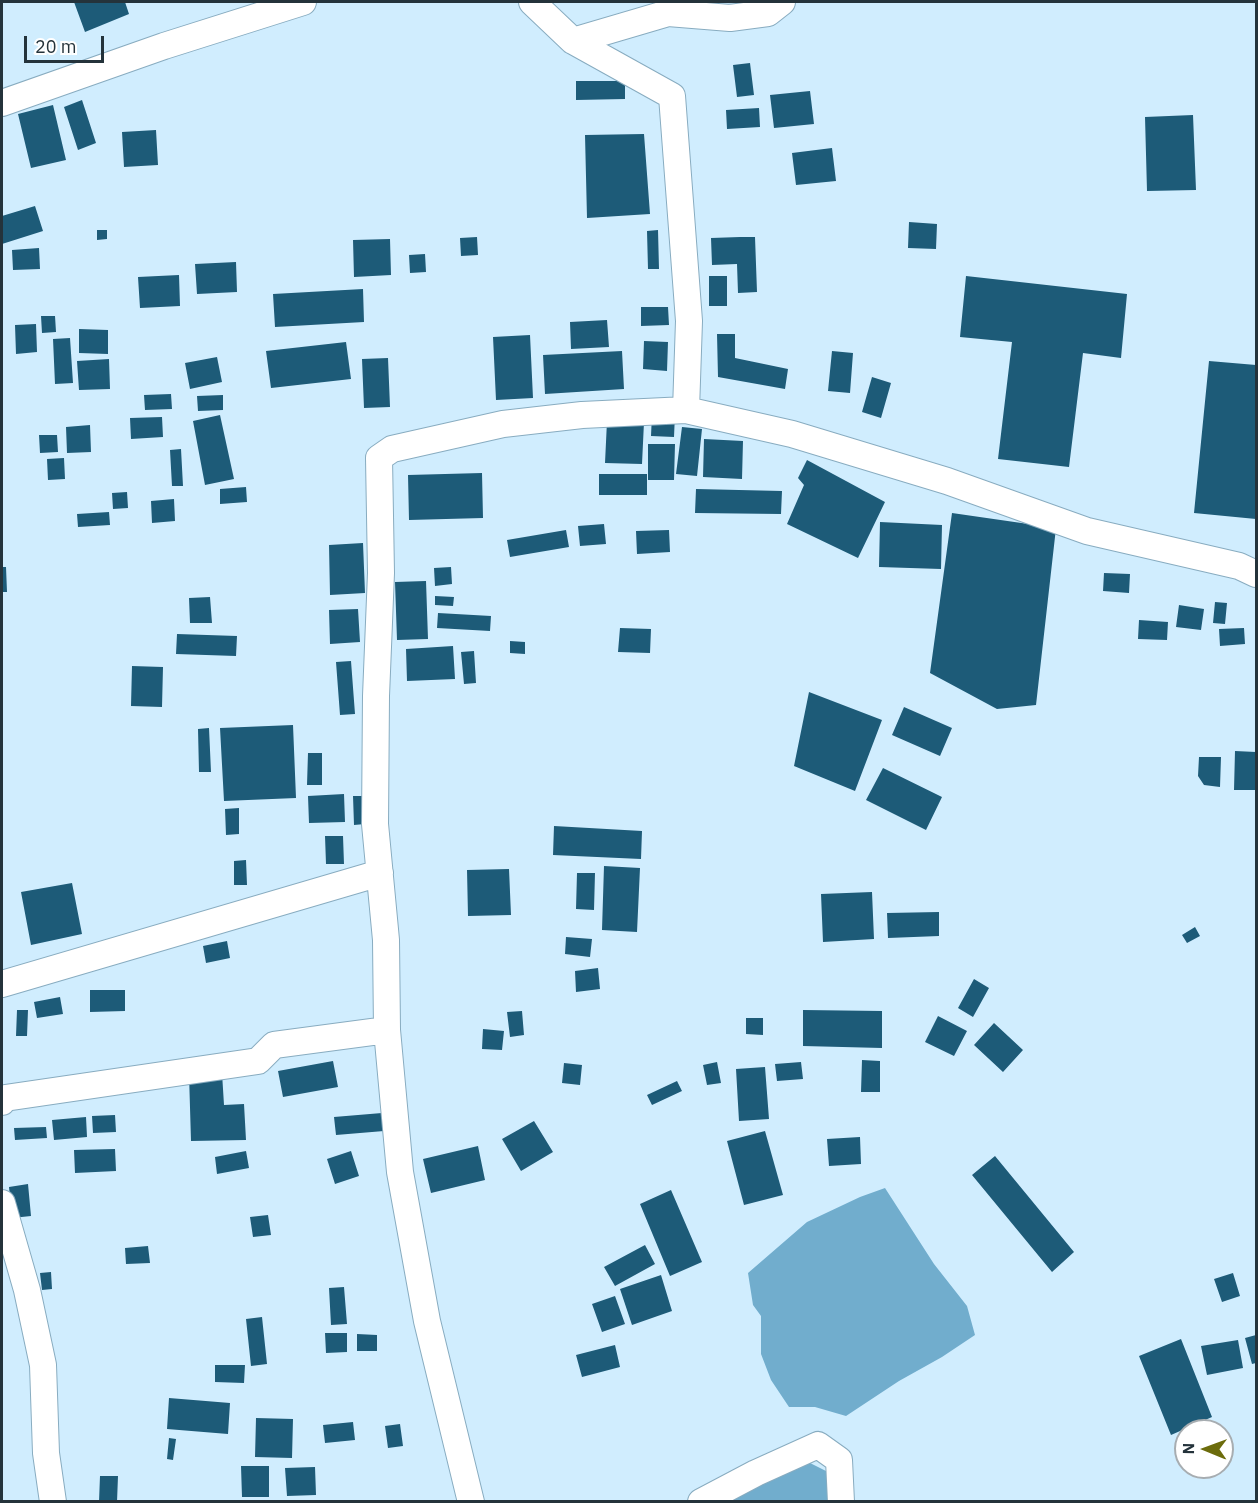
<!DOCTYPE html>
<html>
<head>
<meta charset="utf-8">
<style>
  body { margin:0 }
  #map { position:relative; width:1258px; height:1503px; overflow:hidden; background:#d0edfe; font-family:"IBM Plex Sans",sans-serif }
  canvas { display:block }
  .frame { position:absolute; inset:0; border:3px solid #24333b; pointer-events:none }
  .north { position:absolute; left:1174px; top:1419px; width:60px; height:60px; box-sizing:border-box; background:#fff; border:2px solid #a7adb1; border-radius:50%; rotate:271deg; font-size:16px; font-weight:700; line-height:24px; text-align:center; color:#24333b }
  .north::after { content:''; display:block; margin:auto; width:21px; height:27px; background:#6c6c0c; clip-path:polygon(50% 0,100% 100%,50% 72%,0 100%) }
  .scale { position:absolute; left:24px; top:36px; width:80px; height:27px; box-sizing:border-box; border:3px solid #24333b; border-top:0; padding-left:8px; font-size:18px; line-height:21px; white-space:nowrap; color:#24333b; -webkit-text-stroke:4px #fff; paint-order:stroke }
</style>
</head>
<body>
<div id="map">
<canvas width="1258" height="1503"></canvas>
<div class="frame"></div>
<div class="north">N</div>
<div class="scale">20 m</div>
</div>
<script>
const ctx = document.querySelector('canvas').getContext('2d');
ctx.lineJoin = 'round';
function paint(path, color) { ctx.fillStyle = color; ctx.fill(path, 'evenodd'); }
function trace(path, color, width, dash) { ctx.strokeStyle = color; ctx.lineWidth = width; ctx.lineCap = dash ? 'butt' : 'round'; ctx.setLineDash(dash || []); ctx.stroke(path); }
paint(new Path2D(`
  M885,1188L934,1264L967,1306L975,1335L942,1357L899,1381L846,1416L815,1407H789L771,1380L761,1354V1316L753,1305L748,1273L807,1222L860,1197Z
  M808,1462L832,1474L833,1501L726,1502Z`), '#71adcd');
paint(new Path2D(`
  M74,2H125L129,14L85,32Z
  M750,63L754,95L737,97L733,65Z
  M576,81H625V99L576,100Z
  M810,91L814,124L774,128L770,95Z
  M82,100L96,143L78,150L64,107Z
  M53,105L66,160L31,168L18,114Z
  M759,108L760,127L727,129L726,110Z
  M1193,115L1196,190L1147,191L1145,117Z
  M156,130L158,165L124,167L122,132Z
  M644,134L650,214L587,218L585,135Z
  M832,148L836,181L796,185L792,153Z
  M35,206L43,231L2,244V216Z
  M909,222L937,224L936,249L908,248Z
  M97,230H107V239L97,240Z
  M658,230L659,269H648L647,231Z
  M477,237L478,255L461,256L460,238Z
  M740,237H755L757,292L738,293L737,264L712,265L711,238Z
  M390,239L391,275L354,277L353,240Z
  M39,248L40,269L13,270L12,250Z
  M425,254L426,272L410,273L409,255Z
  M236,262L237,292L197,294L195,264Z
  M179,275L180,306L140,308L138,277Z
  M709,276H727V306H709Z
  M966,276L1127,294L1121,358L1083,353L1069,467L998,459L1012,342L960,337Z
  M363,289L364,322L275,327L273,294Z
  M641,307H668L669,325L641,326Z
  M41,316H55L56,332L42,333Z
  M607,320L609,347L571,349L570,322Z
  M36,324L37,352L16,354L15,325Z
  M79,329L108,330V354L79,353Z
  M717,334H735V358L788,369L785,389L718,377Z
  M530,335L533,398L496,400L493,337Z
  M70,338L73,383L55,384L53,339Z
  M644,341L668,342L667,371L643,369Z
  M346,342L351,379L271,388L266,351Z
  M622,351L624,389L545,394L543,355Z
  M832,351L853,353L850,393L828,391Z
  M217,357L222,382L190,389L185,363Z
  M388,358L390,407L364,408L362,359Z
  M109,359L110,389L79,390L77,361Z
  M1209,361L1256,365V519L1194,513Z
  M872,377L891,383L881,418L862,412Z
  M171,394L172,409L145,410L144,395Z
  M223,395V410L198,411L197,396Z
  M652,414H675L674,437L651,436Z
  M220,415L234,479L205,485L193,421Z
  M162,417L163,437L131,439L130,418Z
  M607,421L644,422L642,464L605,463Z
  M90,425L91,452L67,453L66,427Z
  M682,427L702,429L697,476L676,474Z
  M39,435H57L58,452L40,453Z
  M704,439L743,441L742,479L703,477Z
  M648,444H675L674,480H648Z
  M181,449L183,486H172L170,450Z
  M64,458L65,479L48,480L47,459Z
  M807,460L885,502L858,558L787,524L804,485L798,478Z
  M482,473L483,518L409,520L408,475Z
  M599,474H647V495H599Z
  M246,487L247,502L220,504V489Z
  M696,489L782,491L781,514L695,513Z
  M127,492L128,508L113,509L112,493Z
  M174,499L175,521L152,523L151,501Z
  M109,512L110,525L78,527L77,514Z
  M952,513L1056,528L1036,705L997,709L930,673Z
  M880,522L942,525L941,569L879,567Z
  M604,524L606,544L580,546L578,526Z
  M566,530L569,547L510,557L507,540Z
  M669,530L670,552L637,554L636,531Z
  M363,543L365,593L330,595L329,545Z
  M2,567H6L7,592H2Z
  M451,567L452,584L435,586L434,568Z
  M1104,573L1130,574L1129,593L1103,591Z
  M426,581L428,639L397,640L395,582Z
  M435,596L454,597L453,606L435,605Z
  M210,597L212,623H190L189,598Z
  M1215,602L1227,603L1225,624L1213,623Z
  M1179,605L1204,609L1201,630L1176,627Z
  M358,609L360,642L330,644L329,610Z
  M438,613L491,616L490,631L437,628Z
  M1139,620L1168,622L1167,640L1138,639Z
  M620,628L651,629L650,653L618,652Z
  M1244,628L1245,644L1220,646L1219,629Z
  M177,634L237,636L236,656L176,654Z
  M510,641L525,642V654L510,653Z
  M453,646L455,679L407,681L406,649Z
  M474,651L476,683L464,684L461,652Z
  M351,661L355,714L340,715L336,662Z
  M132,666L163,667L162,707L131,706Z
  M809,692L882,720L855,791L794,766Z
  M904,707L952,728L940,756L892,735Z
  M293,725L296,798L224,801L220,728Z
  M209,728L211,772H199L198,729Z
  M1235,751L1256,752V790H1234Z
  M308,753H322V785H307Z
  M1199,757H1221L1220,787L1204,785L1198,776Z
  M883,768L942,797L926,830L866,800Z
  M344,794L345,822L309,823L308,796Z
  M353,796H365V824L354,825Z
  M239,808V834L226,835L225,809Z
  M554,826L642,831L641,859L553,855Z
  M325,836H343L344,864H326Z
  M246,860L247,885H234V861Z
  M604,866L640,868L637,932L602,930Z
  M509,869L511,915L468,916L467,870Z
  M577,873H595L594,910L576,909Z
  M72,883L82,934L31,945L21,892Z
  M872,892L874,939L823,942L821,894Z
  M939,912V936L888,938L887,913Z
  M1195,927L1200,936L1187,943L1182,935Z
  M566,937L592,939L590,957L565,954Z
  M227,941L230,958L206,963L203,946Z
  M598,968L600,989L576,992L575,971Z
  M974,979L989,988L973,1017L958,1008Z
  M90,990H125V1011L90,1012Z
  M60,997L63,1014L37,1018L34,1002Z
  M17,1010H28L27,1036H16Z
  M803,1010L882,1011V1048L803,1046Z
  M522,1011L524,1035L510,1037L507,1012Z
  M938,1016L967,1031L954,1056L925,1042Z
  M746,1018H763V1035L746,1034Z
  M994,1023L1023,1050L1003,1072L974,1045Z
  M483,1029L504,1031L502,1050L482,1049Z
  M862,1060L880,1061V1092H861Z
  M333,1061L338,1087L283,1097L278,1071Z
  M717,1062L721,1083L707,1085L703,1065Z
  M801,1062L803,1079L777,1081L775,1064Z
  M564,1063L582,1065L580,1085L562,1083Z
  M765,1067L769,1119L739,1121L736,1069Z
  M222,1073L224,1105L244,1104L246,1140L191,1141L189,1074Z
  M677,1081L682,1091L652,1105L647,1095Z
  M382,1113L384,1131L336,1135L334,1117Z
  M115,1115L116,1132L93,1133L92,1116Z
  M86,1117L87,1137L54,1140L52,1120Z
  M534,1121L553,1152L521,1171L502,1139Z
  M46,1127L47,1138L15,1140L14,1128Z
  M765,1131L783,1195L744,1205L727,1141Z
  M860,1137L861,1164L829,1166L827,1139Z
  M478,1146L485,1180L431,1193L423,1159Z
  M115,1149L116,1171L75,1173L74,1150Z
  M246,1151L249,1168L217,1174L215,1157Z
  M351,1151L359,1176L335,1184L327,1159Z
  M995,1156L1074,1252L1052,1272L972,1175Z
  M28,1184L31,1216L12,1218L9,1187Z
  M671,1190L702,1262L670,1276L640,1204Z
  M268,1215L271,1235L253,1237L250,1217Z
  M645,1245L655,1264L615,1286L604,1267Z
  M148,1246L150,1263L126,1264L125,1248Z
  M51,1272L52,1289L42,1290L40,1273Z
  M1233,1273L1240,1296L1222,1302L1214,1279Z
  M661,1275L672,1311L632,1325L620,1289Z
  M344,1287L347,1324L331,1325L329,1288Z
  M615,1296L625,1324L602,1332L592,1304Z
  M262,1317L267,1364L251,1366L246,1319Z
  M325,1333H347V1352L326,1353Z
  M357,1334L377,1335V1351H357Z
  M1256,1335V1363L1252,1364L1245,1338Z
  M1181,1339L1212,1417L1171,1435L1139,1356Z
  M1238,1340L1243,1368L1207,1375L1201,1346Z
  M615,1345L620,1367L582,1377L576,1355Z
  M215,1365H245L244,1383L215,1382Z
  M169,1398L230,1403L228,1434L167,1429Z
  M256,1418L293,1419L292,1458L255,1457Z
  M353,1422L355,1440L325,1443L323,1425Z
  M400,1424L403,1446L388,1448L385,1426Z
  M169,1438L176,1439L173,1460L167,1459Z
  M241,1466H269V1497H242Z
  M315,1467L316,1495L287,1496L285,1468Z
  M100,1476H118L117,1502H99Z`), '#1d5b78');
const street = new Path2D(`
  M532,2L573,41L672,96L689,321L686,410
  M573,41L668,13L730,18L768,13L782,2
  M2,103L164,46L303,2
  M2,984L380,873
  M2,1102L5,1098L258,1061L274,1045L387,1030
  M2,1203L27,1290L43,1365L46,1453L53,1502
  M471,1502L427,1321L400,1172L387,1030L386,940L375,824L376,696L381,573L379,458L392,449L503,424L582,415L686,410L792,434L947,481L1087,531L1239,566L1256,574
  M701,1502L756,1473L818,1445L839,1460L841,1502`);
trace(street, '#88acc0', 28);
trace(street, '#fff', 26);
</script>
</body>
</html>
